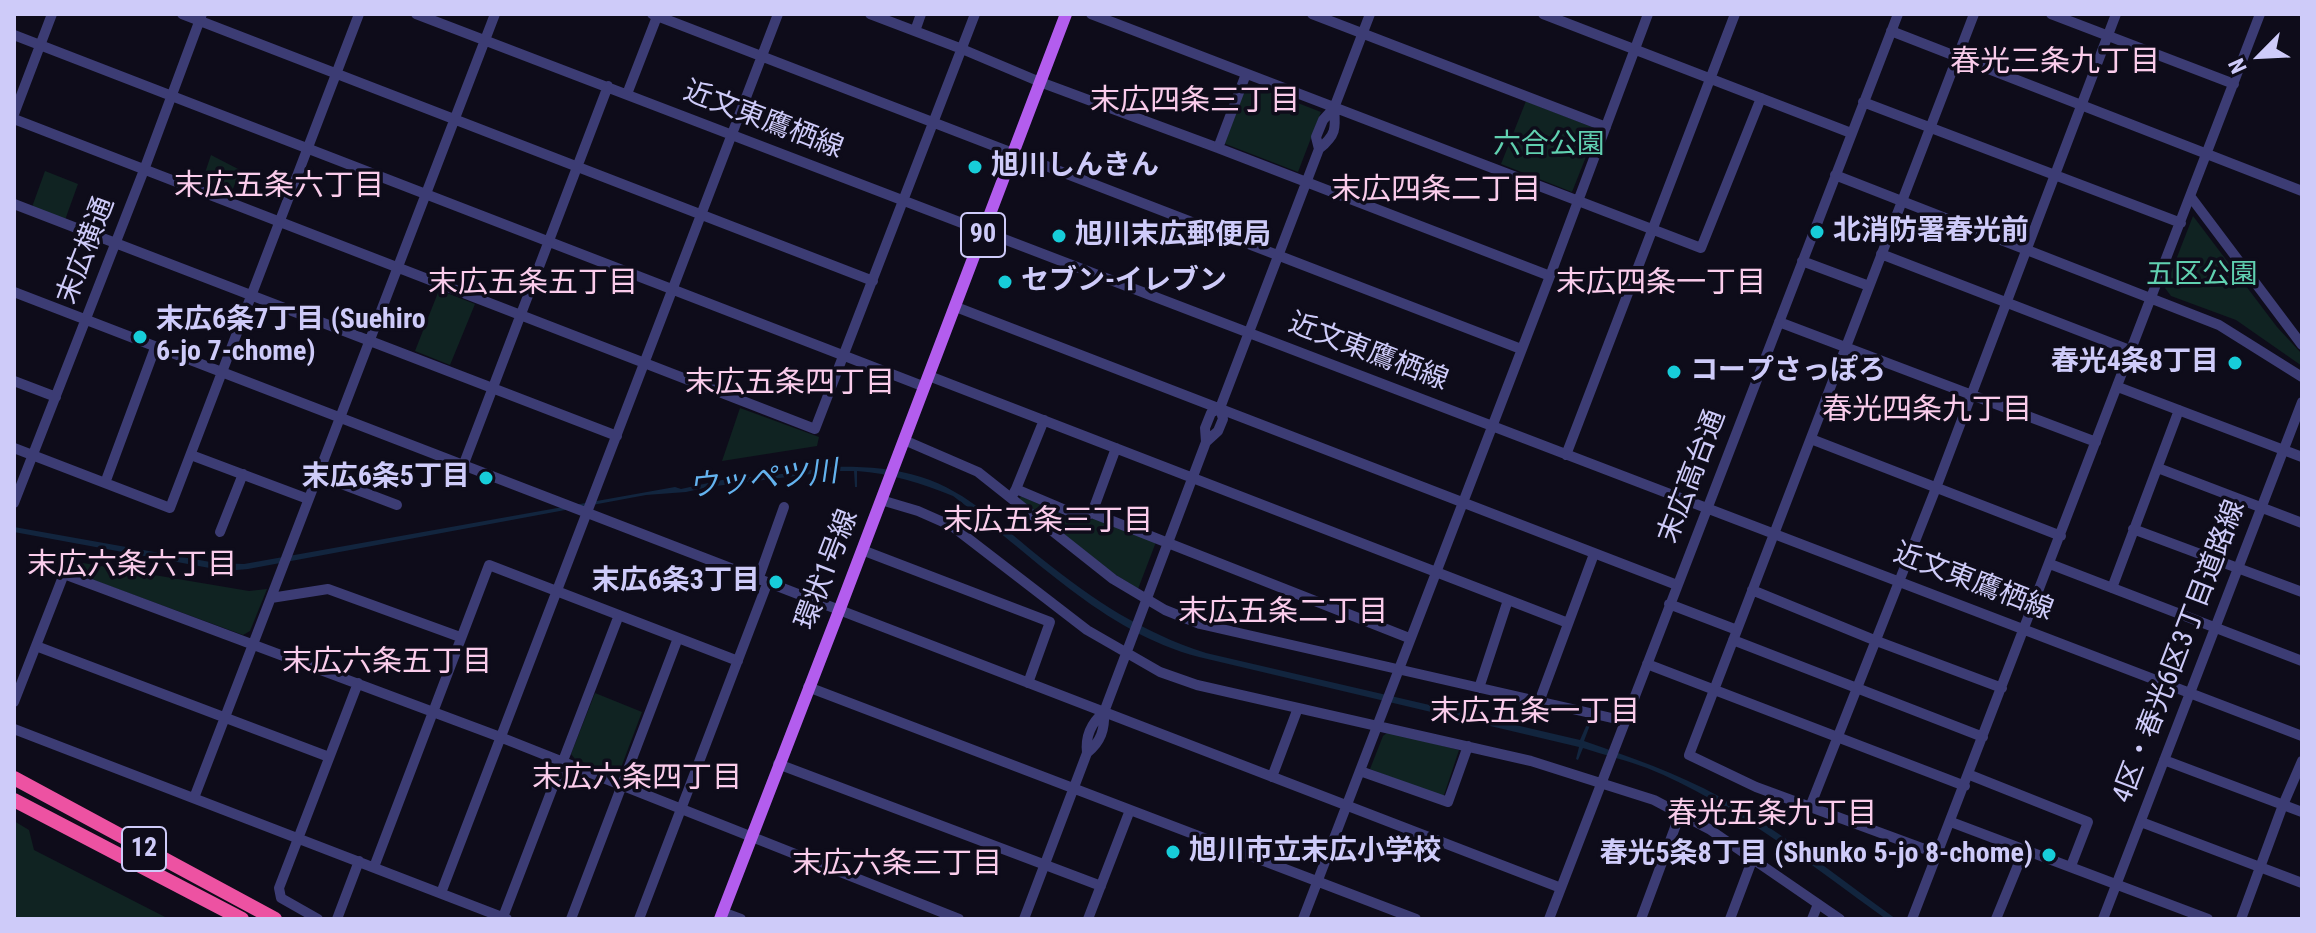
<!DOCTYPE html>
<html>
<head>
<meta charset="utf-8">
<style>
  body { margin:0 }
  #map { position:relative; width:2316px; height:933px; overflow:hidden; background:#0e0c1a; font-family:"Roboto Condensed",sans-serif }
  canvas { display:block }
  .frame { position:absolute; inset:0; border:16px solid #cecbf9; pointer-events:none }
  .north { position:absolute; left:2220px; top:16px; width:80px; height:80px; -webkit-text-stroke:6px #0e0c1a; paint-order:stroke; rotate:246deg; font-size:22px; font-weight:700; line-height:32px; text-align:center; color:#cecbf9 }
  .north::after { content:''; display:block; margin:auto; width:28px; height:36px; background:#cecbf9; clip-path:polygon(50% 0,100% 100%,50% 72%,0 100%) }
</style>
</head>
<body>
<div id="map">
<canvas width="2316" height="933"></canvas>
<div class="frame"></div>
<div class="north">N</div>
</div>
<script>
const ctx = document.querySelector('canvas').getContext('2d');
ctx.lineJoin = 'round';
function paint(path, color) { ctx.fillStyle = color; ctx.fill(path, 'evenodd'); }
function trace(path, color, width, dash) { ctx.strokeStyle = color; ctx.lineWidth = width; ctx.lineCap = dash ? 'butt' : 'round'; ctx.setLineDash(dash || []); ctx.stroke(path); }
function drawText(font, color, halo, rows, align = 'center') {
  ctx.font = font + ' "Roboto Condensed","Noto Sans JP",sans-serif'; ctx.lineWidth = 7; ctx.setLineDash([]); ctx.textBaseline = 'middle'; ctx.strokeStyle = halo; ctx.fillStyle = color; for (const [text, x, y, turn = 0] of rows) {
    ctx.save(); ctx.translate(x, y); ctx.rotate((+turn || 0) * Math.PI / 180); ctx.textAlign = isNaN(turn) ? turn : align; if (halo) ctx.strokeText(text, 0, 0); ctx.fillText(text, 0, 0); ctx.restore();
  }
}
paint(new Path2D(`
  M1246,83L1321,112L1298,172L1223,143Z
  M1526,101L1597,129L1572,192L1501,164Z
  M211,155L240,170L230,197L201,185Z
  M45,171L78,184L65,220L32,207Z
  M2193,216L2277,327L2302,354V366L2236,320L2171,296L2165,288Z
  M439,290L475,304L450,365L415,351Z
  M740,408L819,437L817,446L722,461Z
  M1021,496L1079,522L1098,518L1156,542L1138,589L1113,573L1019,500Z
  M77,562L249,591L267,589L250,631L243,635L74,573Z
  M595,693L642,712L619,773L615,775L575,759L571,754Z
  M1388,732L1459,750L1444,795L1440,797L1370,769L1383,736Z
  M14,821L29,830L34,850L169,919H14Z`), '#102322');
paint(new Path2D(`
  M824,467C856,466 890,467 921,477C969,492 1004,529 1042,559C1095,601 1141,632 1206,653L1580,740L1587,724L1590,725L1584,741C1630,757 1677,773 1720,797C1782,832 1838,877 1896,919H1886C1811,865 1733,803 1647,768C1626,760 1604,755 1583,748L1578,760L1576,759L1579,747L1199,657C1103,632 1031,553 953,496C923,484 890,473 857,471V487H855L854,471H835L708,487L686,492L646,495L248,569L226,571L14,532V527L216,563L244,564L675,487L681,489L722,480L801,472Z`), '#12253e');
trace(new Path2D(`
  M182,14L873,281
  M416,14L2302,736
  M652,14L1521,349
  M870,14L962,49L1040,82L1218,148L1550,276
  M1091,14L1701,248L1761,98
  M1312,14L1606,127
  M1543,14L1851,133
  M2051,14L2234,84
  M915,31L921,14
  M1891,31L2302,191
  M14,35L925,387
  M627,94L658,14
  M1863,102L2181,223
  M14,114L52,14
  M14,119L815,429L975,14
  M1218,148L1246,74
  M1319,149L1316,137L1323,120L1334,108L1370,14
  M1835,175L2219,325L2302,377
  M2190,196L2302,345
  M14,204L617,436
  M1881,254L2132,351
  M1802,261L1869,286
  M14,292L1561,888
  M956,307L1677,585
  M1779,322L2096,442
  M929,376L1568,623
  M14,381L56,397
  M2118,387L2302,457
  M1811,439L2061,536
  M904,440L978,472L1113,579L1165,610L1200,624L1625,721
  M1206,442L1218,431L1223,419L1220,408L1319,149C1336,135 1336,129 1334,108
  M14,448L170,508L359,14
  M191,455L308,499
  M1566,455L1735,14
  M463,466L608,86
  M2158,468L2302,523
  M318,475L397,505
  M105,483L155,348
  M1016,489L1044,420
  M1011,498L1016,489L1082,517L1092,513L1116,448
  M881,500L918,511L952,526L1087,630L1160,672L1197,685L1531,761L1654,800L1709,829L1840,919
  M14,503L144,170L202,14
  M1092,513L1409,638
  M2133,529L2302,592
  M220,532L243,474
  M862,550L1050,622L1028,683
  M2050,564L2302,661
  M758,580L784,507
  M2112,588L2179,410
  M1752,590L1874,640L2002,688
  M271,598L328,589L460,637
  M1669,604L1737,630
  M1733,640L1983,737
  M36,646L329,757
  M1647,664L1965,786
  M808,687L1416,919
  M1479,688L1508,600
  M14,702L64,574L500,737L959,919
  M1539,702L1594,554
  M1104,712L1206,442L1205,428L1211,413L1220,408
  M14,729L507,919
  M2164,760L2302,812
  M778,764L1101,886
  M1360,771L1448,802L1468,746
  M1970,775L2088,822L2071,866
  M1272,777L1298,708
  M194,798L495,14
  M1810,807L1936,488L2116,14
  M1951,822L2208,919
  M2141,822L2302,883
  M1938,854L1756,787L1689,755L1974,14
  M374,867L489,565L738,661
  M441,893L778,14
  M722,912L741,919
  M503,917L619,615
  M318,919L281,898L279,888L358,683
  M337,919L359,861
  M571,919L678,638
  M639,919L767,584
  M1024,919L1087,753C1085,736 1091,723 1104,712C1105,729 1101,742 1087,753
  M1088,919L1130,810
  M1303,919L1550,276L1648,14
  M1549,919L1898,14
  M1641,919L1680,814
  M1730,919L1753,858
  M1812,919L1818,904
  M1912,919L2260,14
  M1996,919L2025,848
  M2103,919L2302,402
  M2241,919L2283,805L2302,761`), '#3c3c74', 10);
trace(new Path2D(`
  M720,919L839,611L1066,14`), '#b35dee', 12);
trace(new Path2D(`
  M14,778L275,919
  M14,800L242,919`), '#ed52a2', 14);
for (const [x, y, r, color] of [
  [975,167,8,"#17cdd9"],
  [1817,232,8,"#17cdd9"],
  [1059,236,8,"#17cdd9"],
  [1005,282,8,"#17cdd9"],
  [140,337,8,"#17cdd9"],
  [2235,363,8,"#17cdd9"],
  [1674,372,8,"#17cdd9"],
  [486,478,8,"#17cdd9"],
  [776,582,8,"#17cdd9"],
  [1173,852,8,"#17cdd9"],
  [2049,855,8,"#17cdd9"]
]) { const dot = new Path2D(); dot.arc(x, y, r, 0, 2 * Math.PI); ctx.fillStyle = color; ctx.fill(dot); trace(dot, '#0e0c1a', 3); }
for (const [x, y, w] of [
  [983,235,44],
  [144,849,44]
]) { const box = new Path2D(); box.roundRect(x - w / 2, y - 22, w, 44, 6); ctx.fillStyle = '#0e0c1a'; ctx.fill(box); trace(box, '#cecbf9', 2); }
drawText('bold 26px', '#cecbf9', null, [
  ["90",983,235],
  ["12",144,849]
]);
drawText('28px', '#cecbf9', '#0e0c1a', [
  ["近文東鷹栖線",763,121,21],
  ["末広横通",87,251,-69],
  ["近文東鷹栖線",1368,353,21],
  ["末広高台通",1693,477,-69],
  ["環状1号線",828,570,-69],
  ["近文東鷹栖線",1973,583,21],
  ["4区・春光6区3丁目道路線",2180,652,-69]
]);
drawText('28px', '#60d0b0', '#0e0c1a', [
  ["六合公園",1549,146],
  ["五区公園",2202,276]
]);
drawText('bold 28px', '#cecbf9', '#0e0c1a', [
  ["旭川しんきん",991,167],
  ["北消防署春光前",1833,232],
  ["旭川末広郵便局",1075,236],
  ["セブン-イレブン",1021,282],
  ["末広6条7丁目 (Suehiro",156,321],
  ["6-jo 7-chome)",156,353],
  ["春光4条8丁目",2219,363,"right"],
  ["コープさっぽろ",1690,372],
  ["末広6条5丁目",470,478,"right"],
  ["末広6条3丁目",760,582,"right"],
  ["旭川市立末広小学校",1189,852],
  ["春光5条8丁目 (Shunko 5-jo 8-chome)",2033,855,"right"]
], 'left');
drawText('30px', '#facceb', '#0e0c1a', [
  ["春光三条九丁目",2055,63],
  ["末広四条三丁目",1195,102],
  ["末広五条六丁目",279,187],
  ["末広四条二丁目",1436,191],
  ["末広五条五丁目",533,284],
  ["末広四条一丁目",1661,284],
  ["末広五条四丁目",790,384],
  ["春光四条九丁目",1927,411],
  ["末広五条三丁目",1048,522],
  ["末広六条六丁目",132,566],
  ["末広五条二丁目",1283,613],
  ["末広六条五丁目",387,663],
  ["末広五条一丁目",1535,713],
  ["末広六条四丁目",637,779],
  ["春光五条九丁目",1772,815],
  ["末広六条三丁目",897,865]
]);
drawText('italic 30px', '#64b3ef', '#0e0c1a', [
  ["ウッペツ川",763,481,-6]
]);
</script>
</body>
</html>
